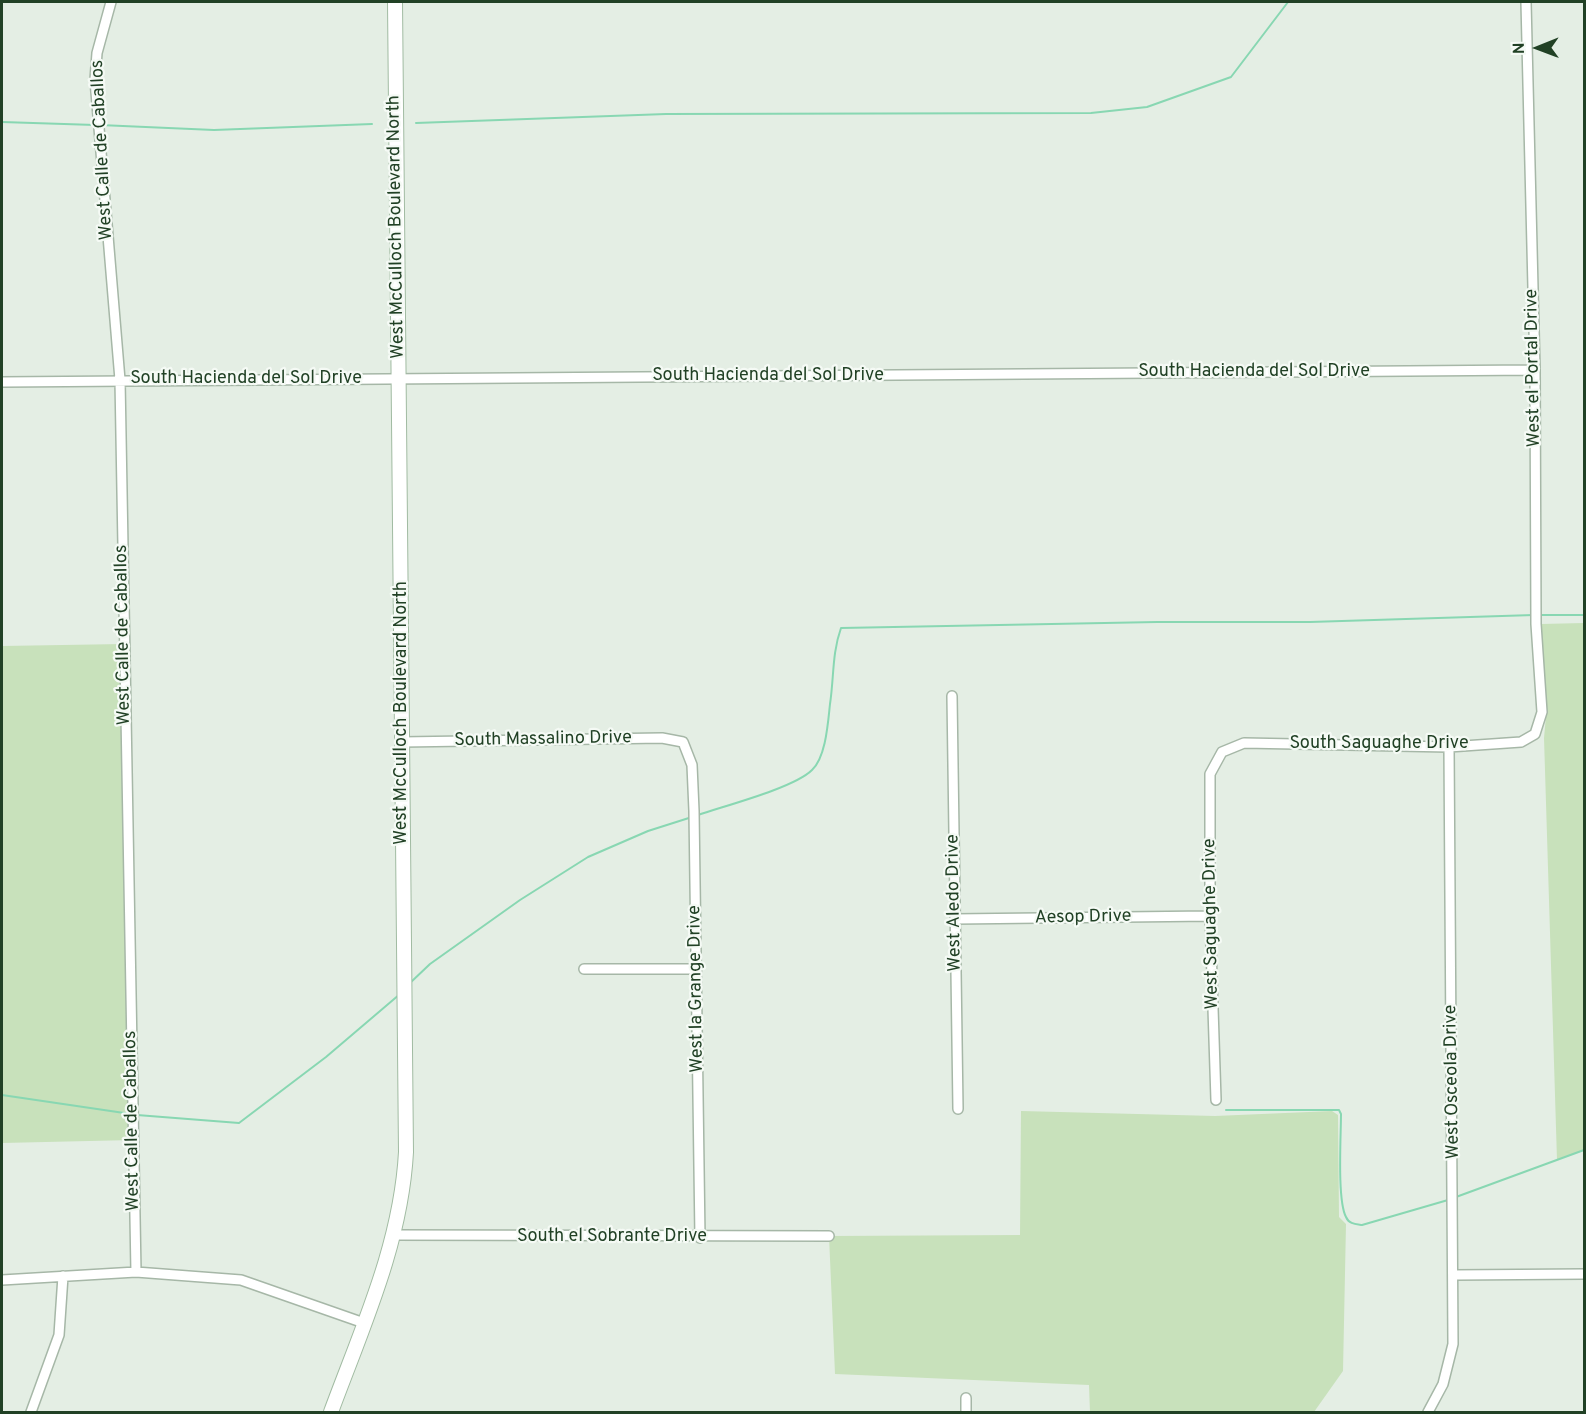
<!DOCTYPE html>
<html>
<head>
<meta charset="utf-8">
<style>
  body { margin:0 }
  #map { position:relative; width:1586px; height:1414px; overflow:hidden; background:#e4eee4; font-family:Overpass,sans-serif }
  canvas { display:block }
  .frame { position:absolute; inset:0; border:3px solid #214125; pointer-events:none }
  .north { position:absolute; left:1508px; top:18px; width:60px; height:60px; -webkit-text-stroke:4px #f5faf5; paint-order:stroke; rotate:269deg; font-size:16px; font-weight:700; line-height:24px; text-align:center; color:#214125 }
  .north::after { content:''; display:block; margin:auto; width:21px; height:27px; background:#214125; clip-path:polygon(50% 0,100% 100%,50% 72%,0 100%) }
</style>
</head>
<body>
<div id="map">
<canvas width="1586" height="1414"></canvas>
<div class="frame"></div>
<div class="north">N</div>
</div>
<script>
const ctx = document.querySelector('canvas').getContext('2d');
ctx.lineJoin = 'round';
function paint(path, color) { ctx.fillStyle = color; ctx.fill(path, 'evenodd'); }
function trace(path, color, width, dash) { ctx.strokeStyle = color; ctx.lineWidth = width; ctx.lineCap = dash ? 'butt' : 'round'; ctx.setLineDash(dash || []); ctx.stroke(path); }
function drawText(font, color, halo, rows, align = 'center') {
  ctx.font = font + ' Overpass,sans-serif'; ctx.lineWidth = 4.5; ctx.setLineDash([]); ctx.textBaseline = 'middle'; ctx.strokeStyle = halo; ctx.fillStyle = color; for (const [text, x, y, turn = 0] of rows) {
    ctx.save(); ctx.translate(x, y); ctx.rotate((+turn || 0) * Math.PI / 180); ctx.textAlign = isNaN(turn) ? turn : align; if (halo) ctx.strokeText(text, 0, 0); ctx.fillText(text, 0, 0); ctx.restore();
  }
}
paint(new Path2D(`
  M1584,623V1150L1557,1160L1544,738L1546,716L1541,624Z
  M123,644L133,1140L2,1143V646Z
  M1021,1111L1215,1116L1332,1111L1338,1115L1339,1217L1346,1224L1343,1371L1314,1412H1090L1089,1385L835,1374L829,1236L1020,1235Z`), '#c8e1bb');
trace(new Path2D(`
  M2,122L95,125
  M416,123L666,114L1091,113L1147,107L1231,77L1288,2
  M100,125L214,130L372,124
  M1539,615H1584
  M698,815C724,806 794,788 812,770C826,757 828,722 830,704C834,678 832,653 841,628L1157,622H1310L1534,615
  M410,983L430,964L520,900L588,857L648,831L692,817
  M2,1095L131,1114
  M1226,1110H1339L1341,1114C1341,1136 1337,1200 1346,1217C1349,1224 1355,1224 1362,1225L1448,1200
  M137,1115L239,1123L326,1057L400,994
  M1456,1197L1584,1150`), '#88d7b2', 2);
const minor = new Path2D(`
  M111,2L97,53L95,80L120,380L136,1272
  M2,382L1535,370
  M952,696L958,1109
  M402,742L662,738L683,742L692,765L694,811L700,1238
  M955,919L1210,916
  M584,969H697
  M1216,1100L1210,916V774L1222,752L1244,743L1449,747L1521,742L1535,734L1542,712L1536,624L1535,370L1526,2
  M394,1235L829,1236
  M1455,1275L1584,1274
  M2,1280L136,1272L241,1280L364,1323
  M31,1412L59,1335L63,1276
  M966,1412V1398
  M1428,1412L1443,1384L1453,1344L1449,747`);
const secondary = new Path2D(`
  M331,1412C362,1328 401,1244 406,1152L395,2`);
trace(minor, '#a6b7a7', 12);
trace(secondary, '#a1bba2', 16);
trace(minor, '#fff', 9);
trace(secondary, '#fff', 14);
drawText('18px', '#214125', '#f5faf5', [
  ["West Calle de Caballos",103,150,-93],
  ["West McCulloch Boulevard North",397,227,-91],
  ["West el Portal Drive",1534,368,-91],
  ["South Hacienda del Sol Drive",1254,372],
  ["South Hacienda del Sol Drive",768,376],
  ["South Hacienda del Sol Drive",246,379],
  ["West Calle de Caballos",124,635,-91],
  ["West McCulloch Boulevard North",402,713,-90],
  ["South Massalino Drive",543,740,-1],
  ["South Saguaghe Drive",1379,744],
  ["West Aledo Drive",955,903,-91],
  ["Aesop Drive",1083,918,-1],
  ["West Saguaghe Drive",1212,924,-91],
  ["West la Grange Drive",697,989,-91],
  ["West Osceola Drive",1453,1082,-91],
  ["West Calle de Caballos",133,1121,-91],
  ["South el Sobrante Drive",612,1237]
]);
</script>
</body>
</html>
